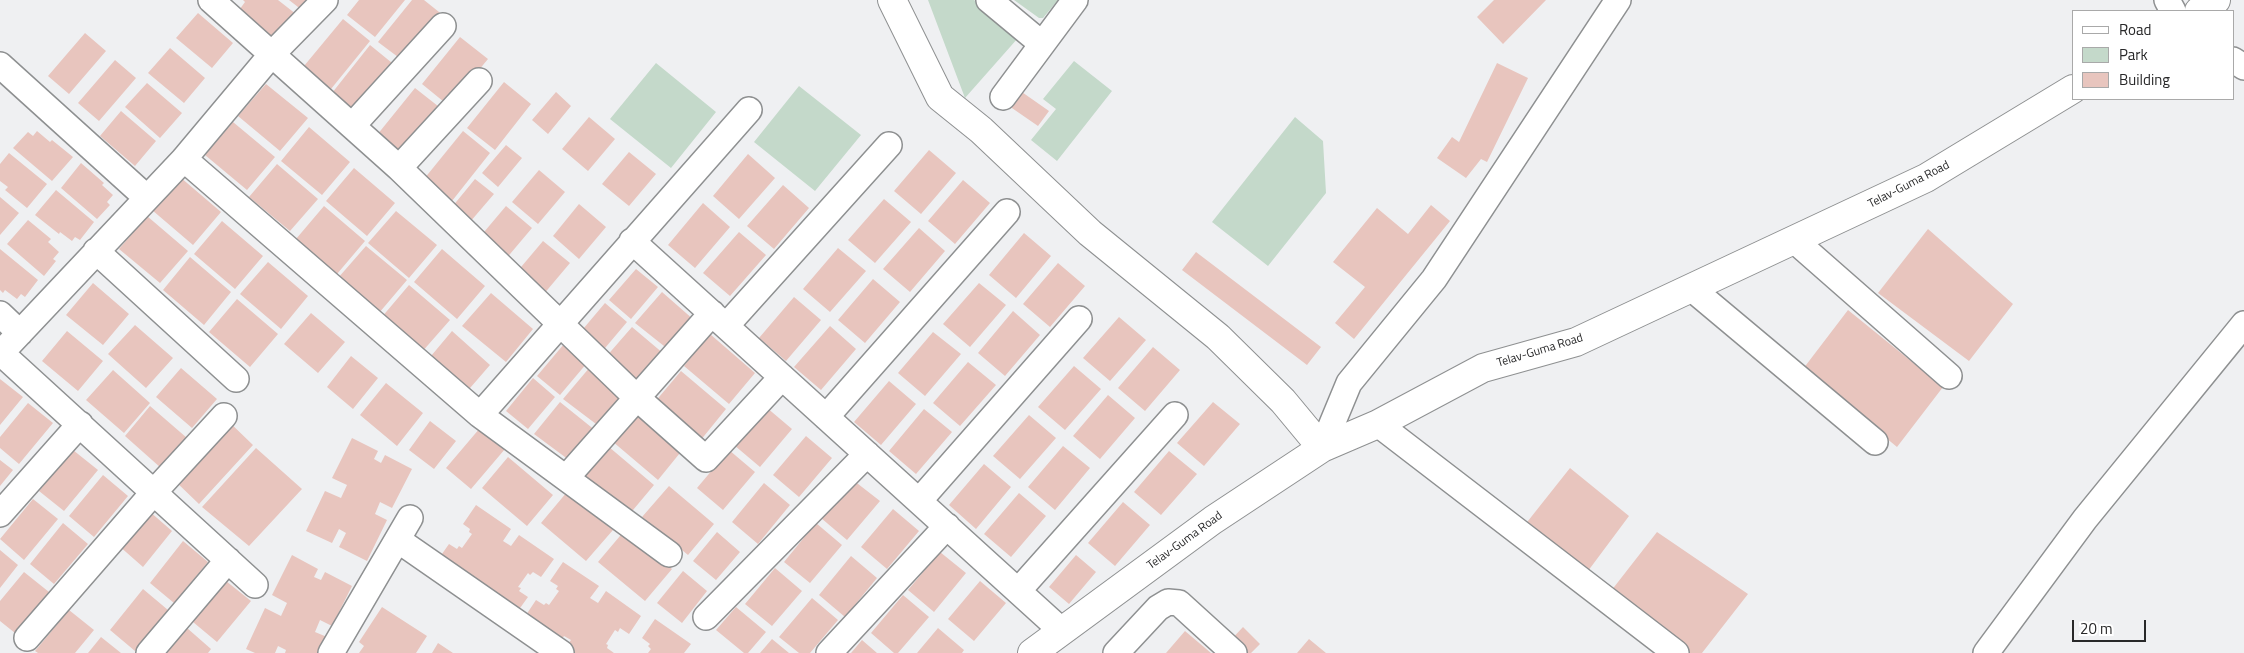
<!DOCTYPE html>
<html>
<head>
<meta charset="utf-8">
<style>
  body { margin:0 }
  #map { position:relative; width:2244px; height:653px; overflow:hidden; background:#eff0f2; font-family:"Titillium Web",sans-serif }
  canvas { display:block }
  .legend { position:absolute; left:2072px; top:10px; width:162px; height:90px; box-sizing:border-box; background:#fff; border:1px solid #a9a9a9; margin:0; padding:6px 9px; list-style:none; font-size:15px; color:#282829 }
  .legend li { display:flex; align-items:center; gap:10px; height:25px }
  .legend b { width:25px; border:1px solid #a9a9a9 }
  .scale { position:absolute; left:2072px; top:620px; width:74px; height:22px; box-sizing:border-box; border:2px solid #282829; border-top:0; padding-left:6px; font-size:15px; line-height:18px; white-space:nowrap; color:#282829; -webkit-text-stroke:4px #fff; paint-order:stroke }
</style>
</head>
<body>
<div id="map">
<canvas width="2244" height="653"></canvas>
<ul class="legend">
<li><b style="height:6px;background:#fff"></b>Road</li>
<li><b style="height:14px;background:#c4d9ca"></b>Park</li>
<li><b style="height:14px;background:#e8c5be"></b>Building</li>
</ul>
<div class="scale">20 m</div>
</div>
<script>
const ctx = document.querySelector('canvas').getContext('2d');
ctx.lineJoin = 'round';
function paint(path, color) { ctx.fillStyle = color; ctx.fill(path, 'evenodd'); }
function trace(path, color, width, dash) { ctx.strokeStyle = color; ctx.lineWidth = width; ctx.lineCap = dash ? 'butt' : 'round'; ctx.setLineDash(dash || []); ctx.stroke(path); }
function drawText(font, color, halo, rows, align = 'center') {
  ctx.font = font + ' "Titillium Web",sans-serif'; ctx.lineWidth = 4.5; ctx.setLineDash([]); ctx.textBaseline = 'middle'; ctx.strokeStyle = halo; ctx.fillStyle = color; for (const [text, x, y, turn = 0] of rows) {
    ctx.save(); ctx.translate(x, y); ctx.rotate((+turn || 0) * Math.PI / 180); ctx.textAlign = isNaN(turn) ? turn : align; if (halo) ctx.strokeText(text, 0, 0); ctx.fillText(text, 0, 0); ctx.restore();
  }
}
paint(new Path2D(`
  M928,0H974L1018,38L965,98Z
  M1014,0H1058L1043,18H1039Z
  M1074,61L1112,91L1057,161L1031,140L1056,109L1043,99Z
  M656,63L716,112L671,168L610,119Z
  M799,86L861,135L815,191L754,142Z
  M1295,117L1323,141L1326,193L1268,266L1212,222Z`), '#c4d9ca');
paint(new Path2D(`
  M243,0H278L301,18L277,39L272,35L269,39L237,13L245,2Z
  M289,0H314L307,14Z
  M359,0H405L375,37L347,15Z
  M412,0H424L444,16L406,63L378,42Z
  M1494,0H1546L1503,44L1477,17Z
  M198,13L233,43L212,68L176,38Z
  M343,19L370,41L331,89L304,66Z
  M85,33L106,51L69,94L48,76Z
  M460,37L488,59L449,106L422,84Z
  M370,45L397,67L359,115L332,93Z
  M170,48L205,78L184,103L148,73Z
  M115,60L136,78L99,121L78,103Z
  M1497,63L1528,78L1487,162L1481,159L1466,178L1437,158L1452,137L1459,142Z
  M504,82L531,104L495,150L467,128Z
  M147,83L182,113L160,138L125,107Z
  M266,84L308,118L280,151L238,116Z
  M415,88L443,110L404,157L377,135Z
  M1019,90L1049,111L1038,126L1009,106Z
  M556,92L571,106L548,134L532,120Z
  M121,111L156,141L135,166L100,136Z
  M589,117L615,139L588,171L562,149Z
  M233,122L275,157L247,190L205,155Z
  M309,127L350,162L322,195L281,161Z
  M37,131L50,142L52,140L73,157L52,181L13,148L28,132L33,136Z
  M463,131L490,153L452,201L424,179Z
  M506,145L522,158L498,187L482,173Z
  M929,150L956,173L921,214L894,191Z
  M629,152L656,174L629,206L602,184Z
  M9,153L47,184L27,208L5,190L8,187L0,181V164Z
  M748,154L775,178L739,219L713,196Z
  M81,163L104,183L102,185L113,195L107,202L110,205L97,219L61,188Z
  M277,164L318,199L290,231L249,197Z
  M354,168L395,203L367,236L326,201Z
  M539,170L565,192L538,224L512,202Z
  M180,177L221,212L193,245L152,210Z
  M475,179L494,194L470,222L452,207Z
  M963,180L990,203L955,244L928,221Z
  M783,185L809,208L774,249L747,226Z
  M56,190L94,222L80,240L75,237L72,241L60,232L59,234L35,215Z
  M0,197L19,213L0,235Z
  M884,199L911,222L875,263L848,240Z
  M703,203L730,227L695,268L668,245Z
  M579,204L606,227L579,259L553,236Z
  M1431,205L1450,221L1354,339L1335,323L1365,287L1333,262L1377,208L1408,234Z
  M324,206L365,241L337,274L296,239Z
  M506,206L532,228L505,260L479,238Z
  M396,211L437,245L409,278L368,243Z
  M147,216L188,251L160,283L119,249Z
  M28,220L51,239L48,242L59,252L53,259L56,261L44,276L7,244Z
  M222,221L263,256L235,289L194,254Z
  M919,228L945,251L910,292L883,269Z
  M1928,229L2013,304L1969,361L1878,293Z
  M739,232L766,255L730,296L703,273Z
  M1024,233L1051,256L1016,298L989,275Z
  M543,241L570,263L543,295L516,273Z
  M366,246L407,280L379,313L338,278Z
  M838,248L866,271L830,312L803,289Z
  M0,249L38,280L25,297L21,294L17,299L5,290L3,293L0,290Z
  M442,249L485,286L457,319L414,282Z
  M1196,252L1321,347L1307,365L1182,270Z
  M190,257L231,292L204,325L163,290Z
  M268,262L308,296L281,329L240,294Z
  M1058,263L1085,286L1050,327L1023,304Z
  M636,269L658,287L631,319L609,300Z
  M873,279L900,302L865,343L838,320Z
  M93,283L129,314L103,345L66,315Z
  M979,283L1006,305L970,347L943,324Z
  M409,285L450,320L421,353L381,318Z
  M662,292L694,320L669,350L635,323Z
  M491,293L533,329L506,362L462,326Z
  M794,297L821,320L786,361L759,338Z
  M237,299L278,334L250,367L209,332Z
  M605,303L627,322L600,354L578,335Z
  M1848,310L1943,387L1897,447L1803,369Z
  M1013,311L1040,335L1005,376L978,353Z
  M311,313L345,342L318,373L284,344Z
  M1119,317L1146,340L1110,381L1083,358Z
  M135,325L173,358L146,388L108,354Z
  M830,326L856,349L821,390L794,367Z
  M632,327L664,354L636,382L605,358Z
  M67,331L103,361L78,391L42,361Z
  M452,331L490,365L464,395L426,362Z
  M933,332L961,354L925,396L898,373Z
  M710,334L755,373L729,404L684,366Z
  M564,344L587,363L560,395L537,376Z
  M1153,347L1180,370L1145,411L1118,388Z
  M351,356L378,378L353,409L327,387Z
  M968,362L996,385L960,426L933,403Z
  M1074,366L1101,389L1065,430L1038,407Z
  M590,367L625,397L600,427L563,399Z
  M181,368L217,399L192,428L156,397Z
  M113,370L150,403L124,433L86,400Z
  M681,371L726,409L700,441L654,403Z
  M533,378L555,397L528,429L506,411Z
  M0,379L23,397L0,425Z
  M889,381L916,404L881,445L854,422Z
  M386,383L423,413L397,446L360,415Z
  M1108,395L1135,418L1100,459L1073,436Z
  M560,402L596,431L569,460L534,434Z
  M1213,402L1240,424L1204,466L1177,443Z
  M28,403L53,423L19,464L0,448V437Z
  M150,406L187,438L161,468L125,436Z
  M766,407L792,429L760,467L734,445Z
  M924,409L952,432L916,474L889,451Z
  M639,410L684,448L658,480L612,441Z
  M1029,415L1056,438L1020,479L993,456Z
  M225,418L253,445L199,504L174,480Z
  M430,421L456,441L434,469L409,450Z
  M480,428L505,449L471,489L446,468Z
  M806,436L832,458L799,497L773,475Z
  M352,438L378,451L374,459L381,463L385,455L412,469L392,508L380,502L375,514L387,520L367,561L339,547L346,533L339,529L332,543L306,531L325,491L341,498L347,485L332,478Z
  M1063,446L1090,468L1055,510L1028,487Z
  M609,447L654,485L628,516L583,479Z
  M256,448L302,489L249,546L202,507Z
  M73,450L98,470L64,511L39,491Z
  M729,450L755,472L723,510L697,488Z
  M1169,451L1197,474L1161,515L1134,492Z
  M508,457L553,495L527,526L482,488Z
  M0,460L13,470L0,486Z
  M984,464L1011,487L976,529L949,505Z
  M1570,468L1629,516L1588,571L1524,526Z
  M103,475L128,496L94,537L69,516Z
  M853,480L880,501L847,540L821,518Z
  M764,483L790,505L758,544L732,522Z
  M669,486L714,524L688,555L642,517Z
  M567,492L613,530L586,561L541,523Z
  M1019,493L1046,516L1011,557L984,534Z
  M33,499L58,519L24,560L0,539Z
  M1123,502L1150,525L1115,566L1088,543Z
  M476,505L511,529L503,541L511,546L519,535L554,559L541,577L533,572L530,575L528,573L518,587L521,588L519,591L528,597L515,615L478,590L483,583L477,579L472,586L437,561L449,544L457,549L459,546L462,548L472,534L469,532L470,529L463,524Z
  M893,509L919,531L887,569L861,547Z
  M149,511L172,531L143,567L118,545Z
  M63,523L88,544L54,584L30,564Z
  M816,523L842,545L810,583L784,562Z
  M625,530L672,569L645,601L598,562Z
  M717,532L740,552L716,580L693,561Z
  M1657,532L1748,594L1702,653H1687L1611,591Z
  M183,541L208,562L174,603L150,583Z
  M0,550L18,565L0,588Z
  M940,552L966,573L934,612L908,590Z
  M292,555L318,569L314,577L321,580L325,572L352,586L332,626L320,620L315,632L327,637L319,653H285L286,650L278,646L275,653H255L246,649L265,608L281,616L287,603L272,595Z
  M1076,555L1096,572L1069,604L1049,587Z
  M851,556L877,578L845,617L819,595Z
  M563,562L599,586L590,598L598,603L606,591L641,616L629,634L620,628L618,632L615,630L606,644L608,645L607,648L614,653H574L566,647L571,640L564,636L559,643L524,618L536,600L544,605L546,603L549,605L559,591L556,589L558,586L550,581Z
  M775,568L802,591L772,626L745,604Z
  M683,571L707,591L682,623L657,603Z
  M24,572L49,592L15,633L0,621V601Z
  M226,581L251,601L217,642L193,622Z
  M980,581L1006,603L974,641L948,619Z
  M143,589L168,610L135,651L110,630Z
  M903,595L929,617L898,653H894L871,633Z
  M812,598L838,620L810,653H799L779,637Z
  M382,607L427,636L416,653H359L364,646L359,642Z
  M736,607L766,632L748,653H744L716,630Z
  M69,610L94,630L75,653H38L35,651Z
  M655,619L691,644L684,653H648L651,649L648,646L650,644L642,638Z
  M1243,627L1260,644L1251,653H1239L1228,643Z
  M187,628L211,649L208,653H167Z
  M938,628L964,650L962,653H917Z
  M1185,631L1211,653H1166Z
  M101,637L121,653H88Z
  M772,639L789,653H760Z
  M1309,639L1326,653H1297Z
  M862,640L877,653H851Z
  M438,643L453,653H432Z`), '#e8c5be');
const street = new Path2D(`
  M211,0L399,168L636,397L706,459L782,377
  M989,0L1042,44
  M2167,0L2173,11
  M2233,60L2244,67
  M0,65L147,198
  M1003,97L1075,0
  M352,126L443,26
  M184,159L480,415
  M399,168L479,81
  M1794,240L1949,376
  M632,241L1062,631
  M96,251L236,379
  M1691,288L1875,442
  M0,314L20,333
  M726,326L889,145
  M1,353L255,585
  M0,354L184,159L272,54L325,0
  M826,417L1007,212
  M1378,424L1676,653
  M1322,448L1349,383L1434,279L1618,0
  M566,478L712,313
  M919,501L1079,319
  M0,514L80,424
  M398,540L561,653
  M669,554L480,415L749,110
  M1018,591L1175,415
  M706,617L867,454
  M27,638L154,492L224,416
  M149,653L228,560
  M331,653L410,518
  M829,653L947,526
  M1116,653L1158,608L1168,602L1179,603L1234,653
  M1986,653L2085,519L2244,324`);
const secondary = new Path2D(`
  M892,0L940,97L981,130L1090,233L1218,337L1283,401L1322,448
  M2199,11L2216,0
  M1032,653L1213,520L1322,448L1378,424L1483,368L1576,342L1926,178L2073,89`);
trace(street, '#8e9091', 28);
trace(secondary, '#8e9091', 30);
trace(street, '#fff', 25);
trace(secondary, '#fff', 28);
drawText('12px', '#282829', '#fff', [
  ["Telav-Guma Road",1909,185,-27],
  ["Telav-Guma Road",1540,351,-17],
  ["Telav-Guma Road",1185,541,-36]
]);
</script>
</body>
</html>
